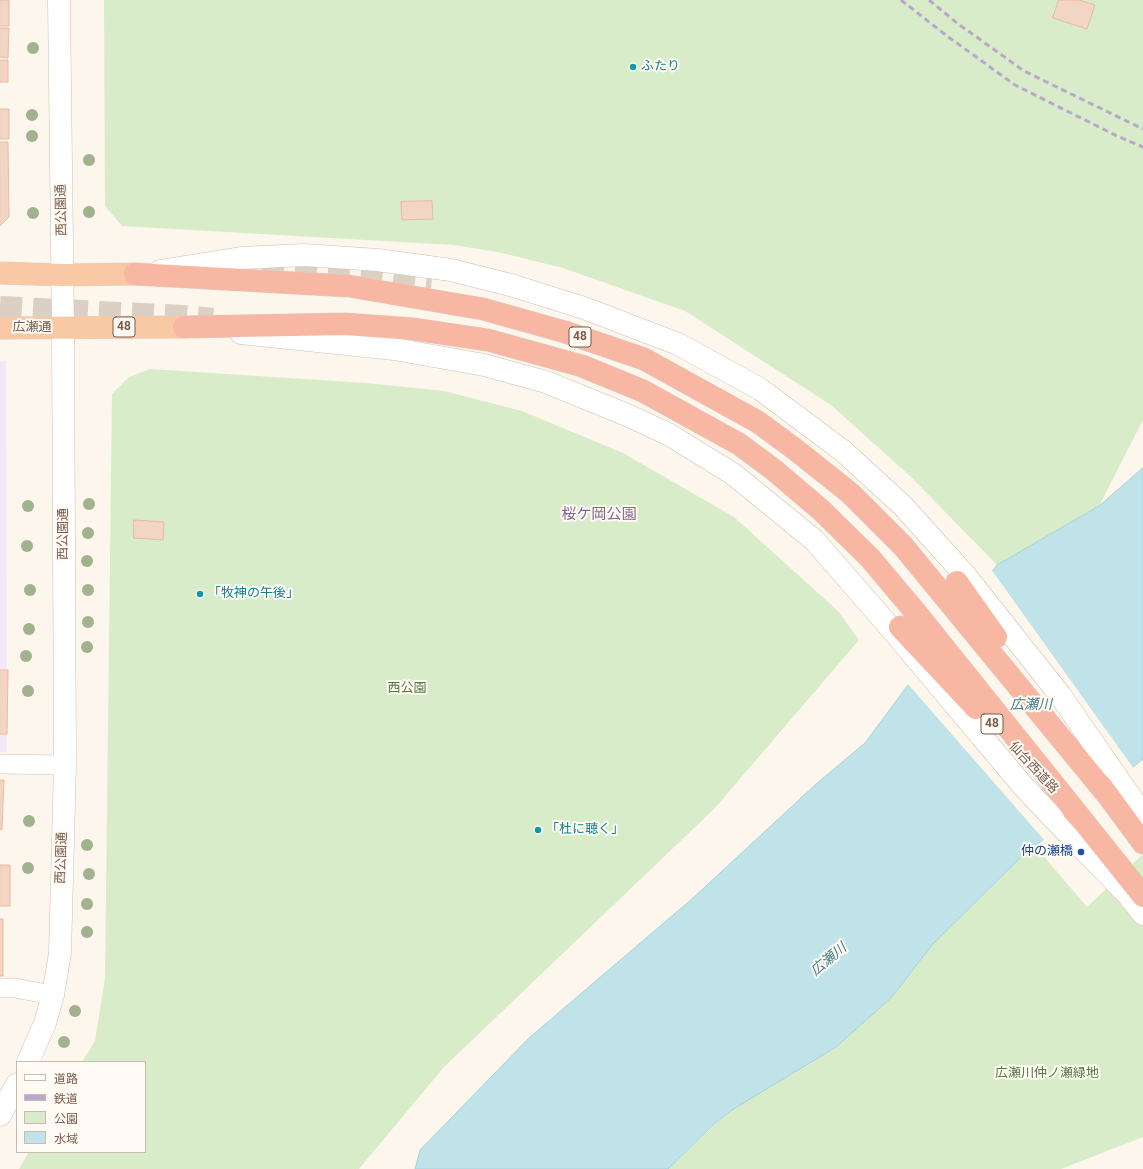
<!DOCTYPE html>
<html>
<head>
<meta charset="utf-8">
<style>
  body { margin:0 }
  #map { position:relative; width:1143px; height:1169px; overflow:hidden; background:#fdf6ec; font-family:Roboto,"Noto Sans JP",sans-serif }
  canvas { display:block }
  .legend { position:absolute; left:16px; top:1061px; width:130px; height:92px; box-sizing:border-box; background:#fffaf3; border:1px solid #cabbb1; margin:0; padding:5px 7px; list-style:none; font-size:12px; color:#7a5c4d }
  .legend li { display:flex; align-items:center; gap:8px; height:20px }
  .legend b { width:20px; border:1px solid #cabbb1 }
</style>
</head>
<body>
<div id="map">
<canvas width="1143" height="1169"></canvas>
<ul class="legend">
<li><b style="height:5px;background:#fff"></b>道路</li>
<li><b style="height:5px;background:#b9a8c9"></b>鉄道</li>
<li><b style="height:11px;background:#d8ecc9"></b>公園</li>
<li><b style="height:11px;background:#bfe3e8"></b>水域</li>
</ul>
</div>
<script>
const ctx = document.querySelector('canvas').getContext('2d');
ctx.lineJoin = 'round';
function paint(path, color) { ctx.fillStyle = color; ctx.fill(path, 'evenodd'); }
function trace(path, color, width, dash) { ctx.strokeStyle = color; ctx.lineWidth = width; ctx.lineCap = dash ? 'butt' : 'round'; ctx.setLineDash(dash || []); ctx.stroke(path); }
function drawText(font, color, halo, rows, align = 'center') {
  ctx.font = font + ' Roboto,"Noto Sans JP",sans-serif'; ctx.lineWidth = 4; ctx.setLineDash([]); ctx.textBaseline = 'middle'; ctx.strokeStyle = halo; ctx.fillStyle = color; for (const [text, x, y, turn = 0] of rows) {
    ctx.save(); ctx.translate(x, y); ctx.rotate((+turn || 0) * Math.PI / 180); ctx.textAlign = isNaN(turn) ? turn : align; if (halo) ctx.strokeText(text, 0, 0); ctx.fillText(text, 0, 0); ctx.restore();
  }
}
paint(new Path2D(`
  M0,361H6L7,752H0Z`), '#f3e8fa');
paint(new Path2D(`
  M104,0H1143V420L1099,506L997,565L910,476L831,405L685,311L563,268L498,252L453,245L122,226L105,206Z
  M150,369L366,383L444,391L522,411L623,453L734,517L838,611L859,640L714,809L444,1067L359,1169H19L29,1152H145V1062H82L95,1041L105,979L112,394L129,377Z
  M1035,846L1087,907L1143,854V1137L1061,1169H668L708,1131L732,1110L836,1047L891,998L933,944L1019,859Z`), '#d8ecc9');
const water = new Path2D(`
  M1143,468V759L1019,859L933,944L891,998L836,1047L732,1110L711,1127L668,1169H415L420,1150L529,1038L693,898L815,785L865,743L997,565L1099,506Z`);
paint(water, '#bfe3e8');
trace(water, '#a5d3da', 1);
paint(new Path2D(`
  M991,569L1134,769L1045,841L907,683Z`), '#fdf6ec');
const building = new Path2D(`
  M0,0H9V26H0Z
  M1059,0H1079L1095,5L1087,29L1053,18Z
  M0,28H9L8,58L0,57Z
  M0,60H8V82H0Z
  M0,109H9V139H0Z
  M0,142H8L9,217L0,226Z
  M432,201L433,219L402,220L401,202Z
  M134,520L164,522L163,540L134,538Z
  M0,670H8L7,734H0Z
  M0,780H4L2,830L0,829Z
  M0,865H10V906H0Z
  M0,919H3V976H0Z`);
paint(building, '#f3d5c3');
trace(building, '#e6bba3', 1);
trace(new Path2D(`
  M229,270L314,269L378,272L432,278
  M0,307L183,316L213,319`), '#dcd0c4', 22, [22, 11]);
const minor = new Path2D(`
  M0,764L65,765
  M0,988H14L53,995`);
const tertiary = new Path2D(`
  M160,271L241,258L305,255L377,260L451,270L514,286L584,308L678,344L760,389L843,451L903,506L965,575L1060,695L1143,815
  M241,333L394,349L484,365L546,382L627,415L668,434L733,474L814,540L894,632L1023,786L1055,820L1129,896L1143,914
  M28,1062L45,1023L53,995L60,953L65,765L63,327L59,0
  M0,1115L17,1084`);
const trunk = new Path2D(`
  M0,273L63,275L135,274
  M0,328L184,327`);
const motorway = new Path2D(`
  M135,274L349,286L483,309L565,332L644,359L758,422L796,450L850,493L903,546L1110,798
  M184,327L345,324L414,329L488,340L582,366L643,391L739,444L774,470L821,510L870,558L917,614L1083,821
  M957,582L996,637
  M900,627L976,708
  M1101,786L1143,843
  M1073,810L1083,821L1143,896`);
trace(minor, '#d1beb0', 20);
trace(tertiary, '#d1beb0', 23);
trace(trunk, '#dad1cd', 23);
trace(motorway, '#dad1cd', 23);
trace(minor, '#fff', 19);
trace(tertiary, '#fff', 22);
trace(trunk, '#f9c8a4', 22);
trace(motorway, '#f7b7a3', 22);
trace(new Path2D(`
  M901,0L947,36L1015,85L1117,136L1143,147
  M929,0L957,23L1024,71L1143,129`), '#b9a8c9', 3, [6, 4]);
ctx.fillStyle = '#a0b28e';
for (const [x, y] of [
  [33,48],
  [32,115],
  [32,136],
  [89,160],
  [89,212],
  [33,213],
  [89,504],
  [28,506],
  [88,533],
  [27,546],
  [87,561],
  [30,590],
  [88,590],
  [88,622],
  [29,629],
  [87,647],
  [26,656],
  [28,691],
  [29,821],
  [87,845],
  [28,868],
  [89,874],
  [87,904],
  [87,932],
  [75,1011],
  [64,1042]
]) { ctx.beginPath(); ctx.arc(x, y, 6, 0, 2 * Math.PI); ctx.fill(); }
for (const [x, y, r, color] of [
  [633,67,4,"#0f9aa8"],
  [200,594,4,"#0f9aa8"],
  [538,830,4,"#0f9aa8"],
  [1081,852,4,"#1a4fb4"]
]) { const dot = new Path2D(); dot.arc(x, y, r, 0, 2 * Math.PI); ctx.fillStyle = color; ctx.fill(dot); trace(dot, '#fffaf3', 1.5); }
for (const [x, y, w] of [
  [124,327,22],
  [580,337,22],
  [992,724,22]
]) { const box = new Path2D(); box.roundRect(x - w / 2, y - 10, w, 20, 3); ctx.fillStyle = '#fffaf3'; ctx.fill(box); trace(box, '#7a5c4d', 1); }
drawText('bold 12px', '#7a5c4d', null, [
  ["48",124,327],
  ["48",580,337],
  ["48",992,724]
]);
drawText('13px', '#0d838f', '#fffaf3', [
  ["ふたり",641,67],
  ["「牧神の午後」",208,594],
  ["「杜に聴く」",546,830]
], 'left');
drawText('13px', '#7a5c4d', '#fffaf3', [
  ["西公園通",62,210,-91],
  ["広瀬通",32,328],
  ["西公園通",64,534,-90],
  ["仙台西道路",1033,768,47],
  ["西公園通",62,858,-88]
]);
drawText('13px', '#537a41', '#fffaf3', [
  ["西公園",407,689],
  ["広瀬川仲ノ瀬緑地",1047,1074]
]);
drawText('13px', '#164399', '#fffaf3', [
  ["仲の瀬橋",1073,852]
], 'right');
drawText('italic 14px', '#437c86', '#fffaf3', [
  ["広瀬川",1031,705],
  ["広瀬川",829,960,-40]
]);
drawText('15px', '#846695', '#fffaf3', [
  ["桜ケ岡公園",599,515]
]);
</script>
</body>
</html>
